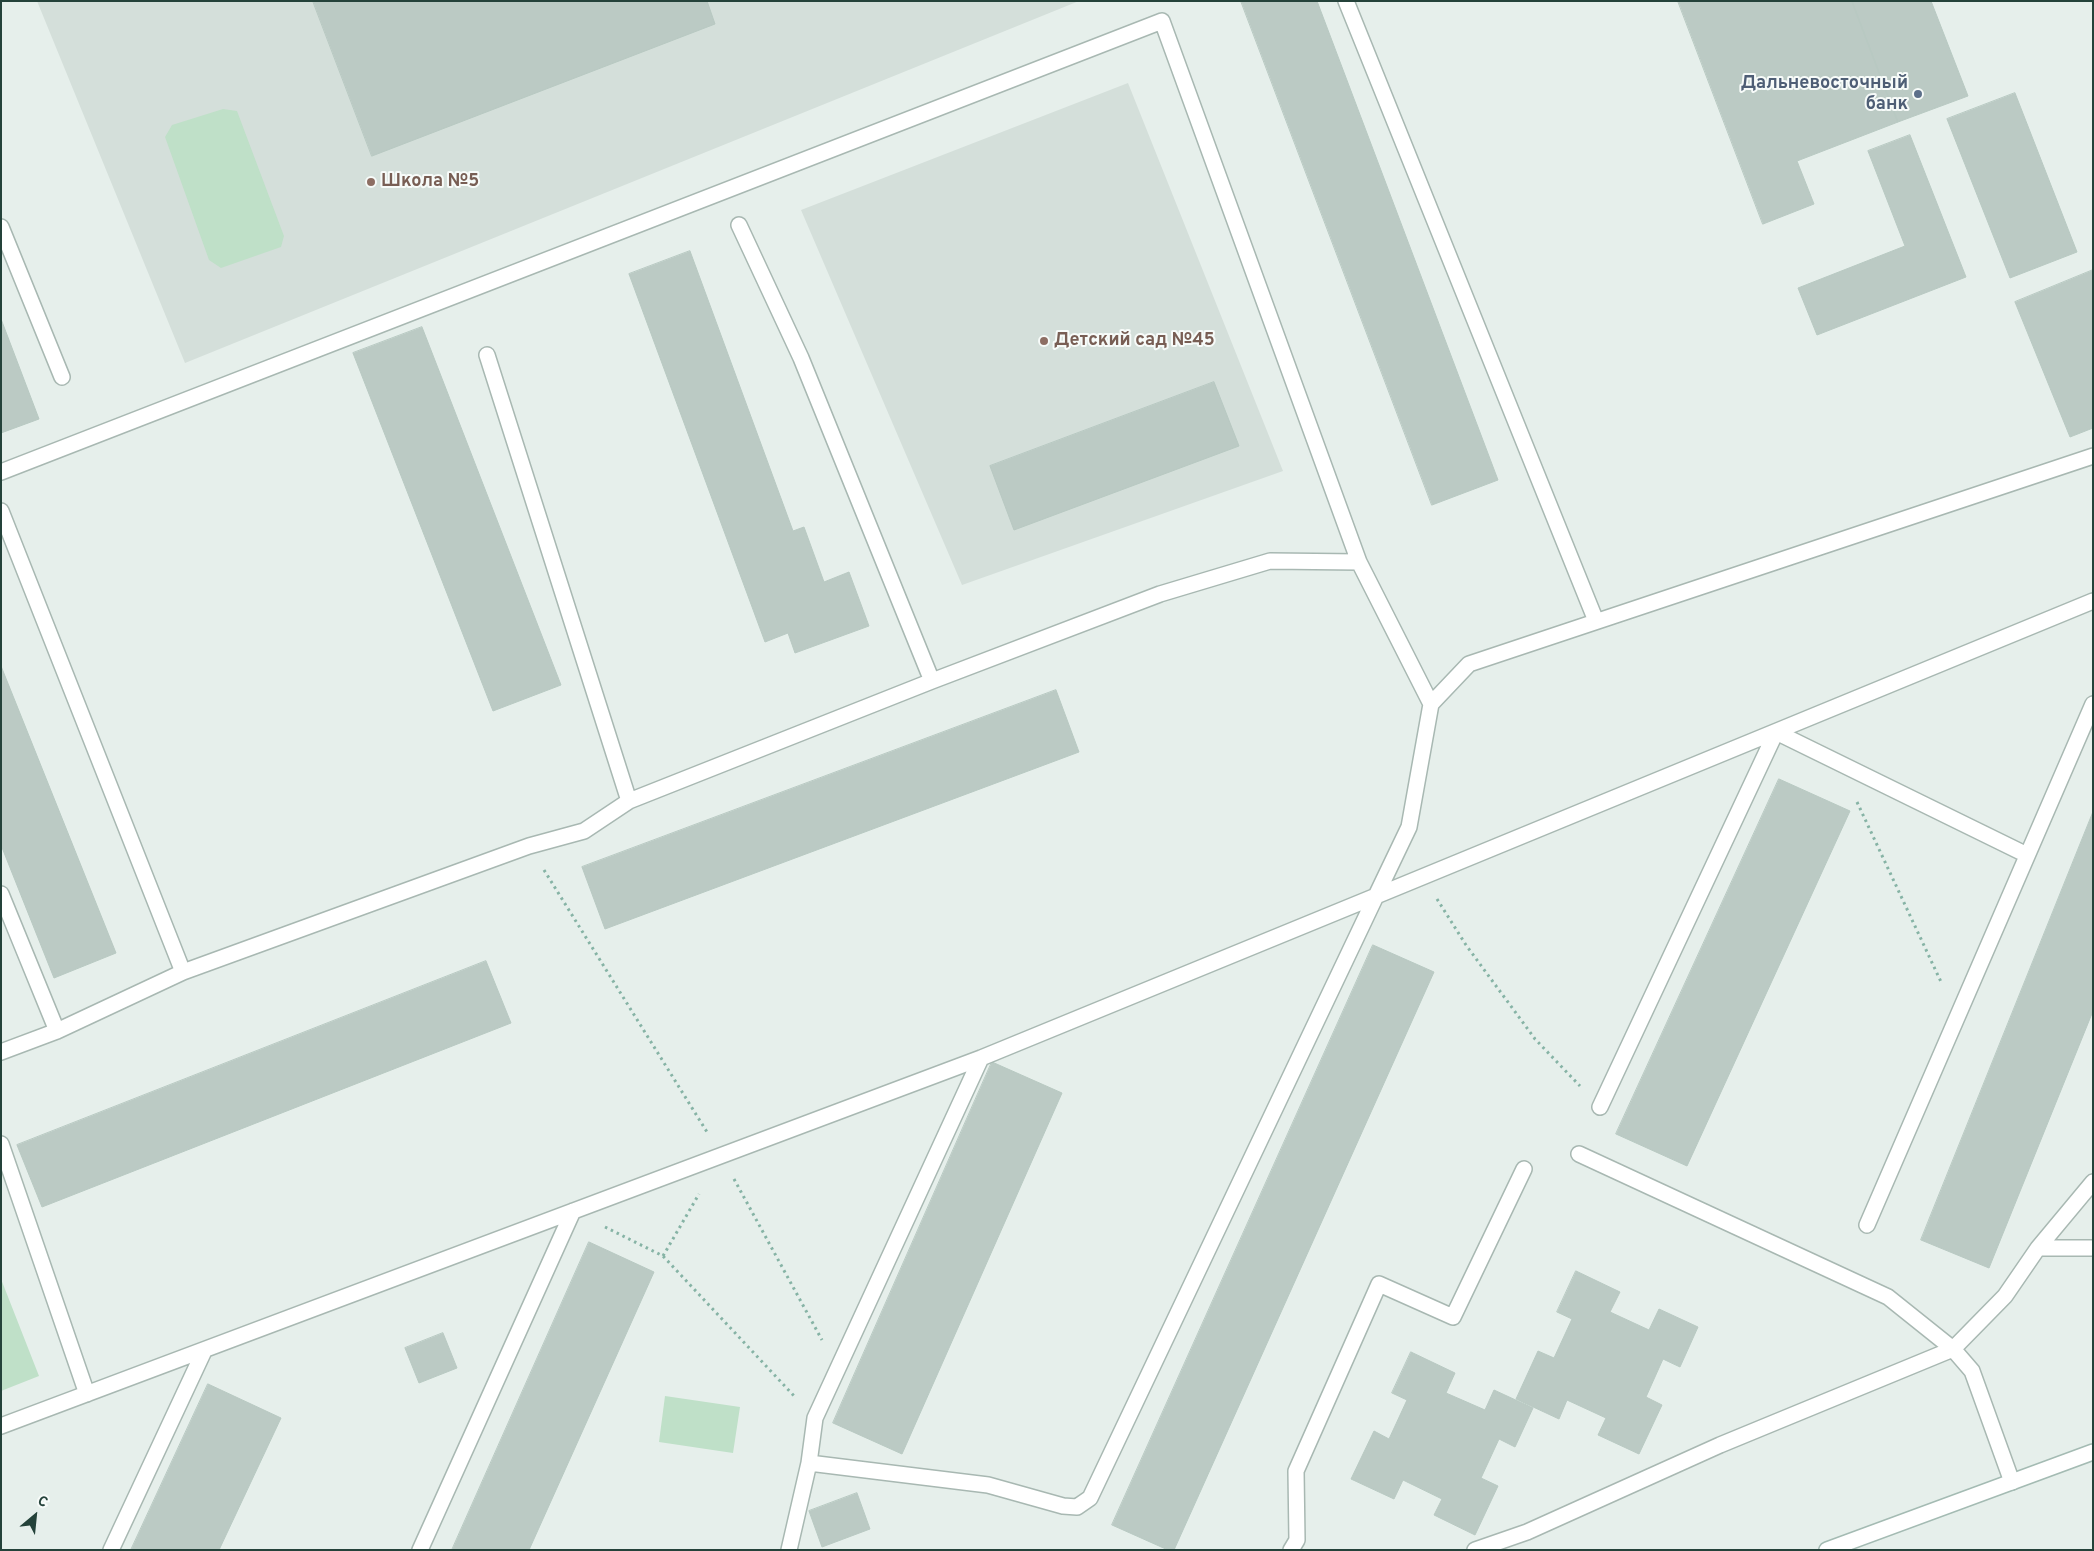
<!DOCTYPE html>
<html>
<head>
<meta charset="utf-8">
<style>
  body { margin:0 }
  #map { position:relative; width:2094px; height:1551px; overflow:hidden; background:#e6efeb; font-family:Overpass,sans-serif }
  canvas { display:block }
  .frame { position:absolute; inset:0; border:2px solid #24423a; pointer-events:none }
  .north { position:absolute; left:10px; top:1491px; width:50px; height:50px; -webkit-text-stroke:4px #f7fbf9; paint-order:stroke; rotate:28deg; font-size:14px; font-weight:700; line-height:20px; text-align:center; color:#24423a }
  .north::after { content:''; display:block; margin:auto; width:18px; height:22px; background:#24423a; clip-path:polygon(50% 0,100% 100%,50% 72%,0 100%) }
</style>
</head>
<body>
<div id="map">
<canvas width="2094" height="1551"></canvas>
<div class="frame"></div>
<div class="north">С</div>
</div>
<script>
const ctx = document.querySelector('canvas').getContext('2d');
ctx.lineJoin = 'round';
function paint(path, color) { ctx.fillStyle = color; ctx.fill(path, 'evenodd'); }
function trace(path, color, width, dash) { ctx.strokeStyle = color; ctx.lineWidth = width; ctx.lineCap = dash ? 'butt' : 'round'; ctx.setLineDash(dash || []); ctx.stroke(path); }
function drawText(font, color, halo, rows, align = 'center') {
  ctx.font = font + ' Overpass,sans-serif'; ctx.lineWidth = 4; ctx.setLineDash([]); ctx.textBaseline = 'middle'; ctx.strokeStyle = halo; ctx.fillStyle = color; for (const [text, x, y, turn = 0] of rows) {
    ctx.save(); ctx.translate(x, y); ctx.rotate((+turn || 0) * Math.PI / 180); ctx.textAlign = isNaN(turn) ? turn : align; if (halo) ctx.strokeText(text, 0, 0); ctx.fillText(text, 0, 0); ctx.restore();
  }
}
paint(new Path2D(`
  M37,1H1079L185,363Z
  M1128,83L1283,471L962,585L801,210Z`), '#d4dfda');
paint(new Path2D(`
  M223,109L237,111L284,236L281,247L221,268L209,260L165,137L172,125Z
  M1,1279L39,1376L1,1391Z
  M665,1396L740,1407L733,1453L659,1442Z`), '#bfe0c8');
const building = new Path2D(`
  M313,1H707L715,24L372,156Z
  M1241,1H1317L1498,480L1432,505Z
  M1678,1H1852L1898,122L1797,161L1814,204L1763,224Z
  M1852,1H1931L1968,96L1898,122Z
  M2015,93L2077,252L2010,278L1947,119Z
  M1910,135L1966,277L1817,335L1798,288L1905,246L1868,151Z
  M690,251L793,531L804,527L824,582L849,572L869,626L795,653L788,633L765,642L629,274Z
  M2093,270V428L2070,437L2015,302Z
  M1,319L39,419L1,433Z
  M422,327L561,685L493,711L353,353Z
  M1214,382L1239,446L1014,530L990,466Z
  M1,666L116,953L54,978L1,845Z
  M1056,690L1079,752L605,929L582,867Z
  M1779,779L1850,811L1687,1166L1616,1134Z
  M2093,812V1011L1989,1268L1921,1240Z
  M1373,945L1434,972L1174,1550H1168L1112,1525Z
  M486,961L511,1023L42,1207L17,1145Z
  M992,1062L1062,1093L902,1454L833,1423Z
  M589,1242L654,1272L529,1550H452Z
  M1576,1271L1620,1292L1610,1312L1649,1330L1659,1309L1698,1327L1680,1367L1663,1359L1646,1397L1662,1405L1639,1454L1598,1435L1606,1418L1567,1400L1559,1419L1516,1399L1538,1351L1554,1358L1572,1319L1557,1312Z
  M443,1333L457,1368L419,1383L405,1348Z
  M1411,1352L1455,1373L1446,1393L1485,1410L1494,1390L1533,1408L1515,1447L1499,1439L1481,1478L1498,1486L1475,1535L1434,1515L1442,1499L1403,1480L1394,1499L1351,1479L1374,1431L1389,1439L1407,1400L1392,1393Z
  M208,1384L281,1418L219,1550H131Z
  M857,1493L870,1529L822,1547L809,1511Z`);
paint(building, '#bbcac4');
trace(building, '#b8c9c2', 1);
const lane = new Path2D(`
  M1346,1L1596,621
  M739,225L801,358L932,681
  M1,227L62,377
  M487,355L629,801
  M1,472L1162,21L1359,562
  M1,511L183,972
  M1,894L57,1031
  M1,1052L57,1031L183,972L529,846L584,831L629,801L932,681L1160,594L1270,561L1359,562L1431,704
  M1600,1107L1776,732L2027,855
  M1,1144L87,1394
  M1579,1154L1888,1297L1953,1349L1972,1371L2012,1482
  M1867,1225L2093,704
  M2038,1248H2093
  M1,1426L981,1058L1376,896L1409,827L1431,704L1469,664L2093,456
  M809,1463L988,1485L1063,1506L1077,1507L1090,1498L1376,896L2093,601
  M111,1550L204,1351
  M420,1550L573,1211
  M789,1550L809,1463L815,1418L981,1058
  M1291,1550L1297,1540L1296,1471L1379,1284L1453,1317L1524,1169
  M1475,1550L1527,1532L1720,1445L1953,1349L2005,1296L2038,1248L2093,1182`);
const secondary = new Path2D(`
  M1827,1550L2093,1452`);
trace(lane, '#a8b8b2', 18);
trace(secondary, '#a4bbb3', 18);
trace(new Path2D(`
  M1857,802L1942,984
  M544,870L707,1132
  M1437,899L1466,945L1535,1039L1580,1086
  M734,1179L822,1340
  M605,1227L663,1256L796,1398
  M663,1256L699,1194`), '#86b3a5', 3, [2.5, 4]);
trace(lane, '#fff', 15);
trace(secondary, '#fff', 15);
for (const [x, y, r, color] of [
  [1918,94,5,"#5c6f8a"],
  [371,182,5,"#8d6e63"],
  [1044,341,5,"#8d6e63"]
]) { const dot = new Path2D(); dot.arc(x, y, r, 0, 2 * Math.PI); ctx.fillStyle = color; ctx.fill(dot); trace(dot, '#f7fbf9', 2); }
drawText('bold 18px', '#4e5e75', '#f7fbf9', [
  ["Дальневосточный",1908,84],
  ["банк",1908,105]
], 'right');
drawText('bold 18px', '#785e54', '#f7fbf9', [
  ["Школа №5",381,182],
  ["Детский сад №45",1054,341]
], 'left');
</script>
</body>
</html>
